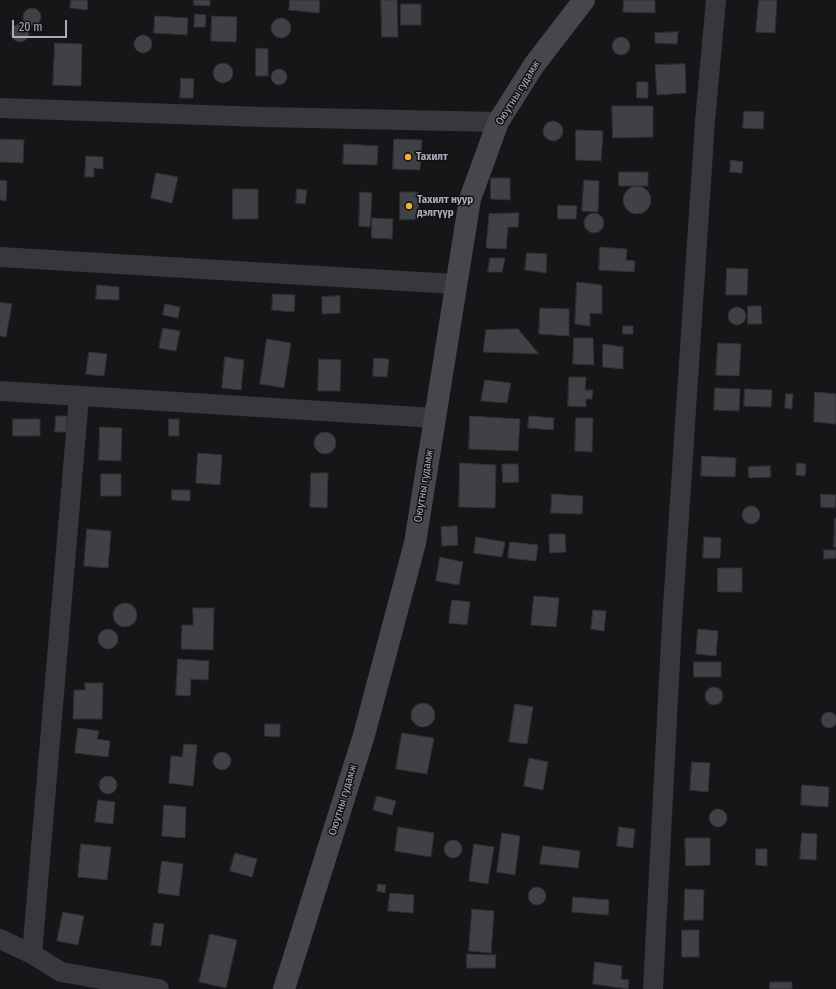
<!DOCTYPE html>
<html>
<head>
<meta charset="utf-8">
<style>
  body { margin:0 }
  #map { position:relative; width:836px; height:989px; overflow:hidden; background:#161618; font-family:"Fira Sans Condensed",sans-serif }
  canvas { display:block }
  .scale { position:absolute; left:12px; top:20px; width:55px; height:18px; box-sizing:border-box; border:2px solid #a8adb8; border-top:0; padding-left:5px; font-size:12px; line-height:14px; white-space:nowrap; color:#a8adb8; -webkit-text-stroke:3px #111113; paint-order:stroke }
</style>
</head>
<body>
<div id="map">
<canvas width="836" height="989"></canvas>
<div class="scale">20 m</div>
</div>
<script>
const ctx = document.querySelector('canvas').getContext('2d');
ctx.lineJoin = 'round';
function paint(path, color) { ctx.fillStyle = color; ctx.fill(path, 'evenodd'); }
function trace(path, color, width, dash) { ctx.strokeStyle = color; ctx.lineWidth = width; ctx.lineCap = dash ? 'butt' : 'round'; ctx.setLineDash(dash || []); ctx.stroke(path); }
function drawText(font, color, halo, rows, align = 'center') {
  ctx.font = font + ' "Fira Sans Condensed",sans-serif'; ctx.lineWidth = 3; ctx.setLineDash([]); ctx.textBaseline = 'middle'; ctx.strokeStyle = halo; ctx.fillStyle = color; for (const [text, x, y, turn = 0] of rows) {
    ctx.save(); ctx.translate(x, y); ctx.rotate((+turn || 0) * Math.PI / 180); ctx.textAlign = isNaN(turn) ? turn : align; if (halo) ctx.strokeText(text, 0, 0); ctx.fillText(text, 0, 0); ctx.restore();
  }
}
const building = new Path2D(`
  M71,0H88L87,10L70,8Z
  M194,0H210V6L194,5Z
  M290,0H320L319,13L289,10Z
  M381,0H397L398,37H382Z
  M624,0H655V13L623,12Z
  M759,0H777L775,33L756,32Z
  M401,4H421V25H401Z
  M23 17a9 9 0 1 1 18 0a9 9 0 1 1-18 0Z
  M195,14L206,15L205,27H194Z
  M155,16L188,18L187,35L154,33Z
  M212,16L237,17L236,42L211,41Z
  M271 28a10 10 0 1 1 20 0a10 10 0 1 1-20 0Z
  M11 33a9 9 0 1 1 18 0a9 9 0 1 1-18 0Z
  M678,32L677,44L655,43V33Z
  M134 44a9 9 0 1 1 18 0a9 9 0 1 1-18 0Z
  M612 46a9 9 0 1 1 18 0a9 9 0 1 1-18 0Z
  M55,43L82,44L81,86L53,85Z
  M256,48L268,49V76H256Z
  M213 73a10 10 0 1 1 20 0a10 10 0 1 1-20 0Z
  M685,64L686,93L657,95L655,65Z
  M271 77a8 8 0 1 1 16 0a8 8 0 1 1-16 0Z
  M181,78L194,79L193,98H180Z
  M637,82H648V98H637Z
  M612,106H653V137L613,138Z
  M744,111L764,112L763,129L743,128Z
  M543 131a10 10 0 1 1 20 0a10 10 0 1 1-20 0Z
  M576,130L603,131L601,161L576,160Z
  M0,139L24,140L23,163L0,162Z
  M394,139L422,140L420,170L393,169Z
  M344,144L378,146L377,165L343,164Z
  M86,156L103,157V169L94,168V177H85Z
  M731,160L743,162L742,173L730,172Z
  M619,172H648V186H619Z
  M156,173L178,177L172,203L151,198Z
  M491,178H510V200L491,199Z
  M0,180L7,181L6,201L0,200Z
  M584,180L599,181L598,212L582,211Z
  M623 200a14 14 0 1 1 28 0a14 14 0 1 1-28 0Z
  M233,189H258V219H233Z
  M297,189L307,190L305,204L296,203Z
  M360,192L372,193L370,227L359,226Z
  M400,192H418L419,219L400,220Z
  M558,205L577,206L576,219H558Z
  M584 223a10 10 0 1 1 20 0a10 10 0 1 1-20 0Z
  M519,213L518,227H508L506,249L486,248L489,214Z
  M372,218L393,219L392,239L372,238Z
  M600,247L627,249L626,260L635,261L634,272L599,270Z
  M527,253L547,254L546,273L525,270Z
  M490,258H505L502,272H488Z
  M727,268L748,269L747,295H726Z
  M577,282L602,285V314L590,313V326L575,324Z
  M97,285L119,287V300L96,299Z
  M273,294L295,295L294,312L272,310Z
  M340,296V313L322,314V297Z
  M0,302L12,304L6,337L0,336Z
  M165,304L180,307L178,318L163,315Z
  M748,306H761L762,324H748Z
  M728 316a9 9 0 1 1 18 0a9 9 0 1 1-18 0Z
  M540,308L569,309V336L539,334Z
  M623,326H633V334H623Z
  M163,328L180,331L176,351L159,348Z
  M518,329L539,354L483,352L486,330Z
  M574,338H593L594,365L573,364Z
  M267,339L291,343L284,388L260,384Z
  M718,343L741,344L739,376L716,375Z
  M603,344L623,347V369L603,367Z
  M89,352L107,354L104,376L86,374Z
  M225,357L244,360L241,390L222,388Z
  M374,358L389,359L387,377L373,376Z
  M319,359L341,360L340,391H318Z
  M569,377H586L585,390H593L592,399H586V407L568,406Z
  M485,380L511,383L507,403L481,401Z
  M715,388L740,389L739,411L714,410Z
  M745,389L772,390L771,407L744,406Z
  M815,392L836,394V424L814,422Z
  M786,394H793L792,409L785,408Z
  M56,416H67L66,432H55Z
  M470,416L520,419L518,451L469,449Z
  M529,416L554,418L553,430L528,428Z
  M576,418H593L592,452L575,451Z
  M13,419H40V436H13Z
  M169,419H179V436H169Z
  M100,427L122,428L121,461L99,460Z
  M314 443a11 11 0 1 1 22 0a11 11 0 1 1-22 0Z
  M198,453L222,455L220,485L196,483Z
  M702,456L736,458L735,477L701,476Z
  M460,463L496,465L495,508L459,507Z
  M797,463L806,464L805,476L796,475Z
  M502,464H518L519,482L503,483Z
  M770,466L771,477L749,478L748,467Z
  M311,473H328L327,508L310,507Z
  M101,474H121V496H101Z
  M172,490H190V501L172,500Z
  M552,494L583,496L582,514L551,513Z
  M821,494L836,495L835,508L821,507Z
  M742 515a9 9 0 1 1 18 0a9 9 0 1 1-18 0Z
  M835,518H836V547H834Z
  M457,526L458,545L442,546L441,527Z
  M87,529L111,531L108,568L84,566Z
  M549,534H565L566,552L550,553Z
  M476,537L505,542L502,557L474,553Z
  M704,537L721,538L720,558H703Z
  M510,542L538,545L536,561L508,558Z
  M824,550H836V558L824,559Z
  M440,557L463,562L459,585L436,581Z
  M718,568H742V592H718Z
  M534,596L559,598L556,627L531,625Z
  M452,600L470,602L467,625L449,623Z
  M113 615a12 12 0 1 1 24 0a12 12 0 1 1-24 0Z
  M193,608H214L213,650L181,649L182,625H193Z
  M593,610L606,611L604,631L591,629Z
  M98 639a10 10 0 1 1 20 0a10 10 0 1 1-20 0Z
  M698,629L718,631L716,656L696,654Z
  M178,659L209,661L208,680L191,679L190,696L176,695Z
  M694,662H721V677H694Z
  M85,683H103L102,719H73L74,690H85Z
  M705 696a9 9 0 1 1 18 0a9 9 0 1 1-18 0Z
  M411 715a12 12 0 1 1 24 0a12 12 0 1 1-24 0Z
  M515,704L533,707L527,744L509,742Z
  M821 720a8 8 0 1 1 16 0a8 8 0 1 1-16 0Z
  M265,724H280V737L265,736Z
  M78,728L99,731L97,739L110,741L108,757L75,753Z
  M402,733L434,738L427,774L396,769Z
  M184,744L197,745L193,786L169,783L171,756L182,757Z
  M213 761a9 9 0 1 1 18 0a9 9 0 1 1-18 0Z
  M529,758L548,762L543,790L524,786Z
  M692,762L710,763L708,792L690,790Z
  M99 785a9 9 0 1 1 18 0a9 9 0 1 1-18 0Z
  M802,785L829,787L828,807L801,805Z
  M377,796L396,801L392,815L373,810Z
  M98,800L115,802L113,824L95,822Z
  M164,805L186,807L185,838L162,836Z
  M709 818a9 9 0 1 1 18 0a9 9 0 1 1-18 0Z
  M398,827L434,833L431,857L395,851Z
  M619,827L635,829L633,848L617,846Z
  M502,833L520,836L515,875L497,872Z
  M802,833L817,834L816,860L800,859Z
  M685,838H710V865L686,866Z
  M444 849a9 9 0 1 1 18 0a9 9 0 1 1-18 0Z
  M81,844L111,847L107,880L78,877Z
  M474,844L494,847L488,884L469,881Z
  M543,846L580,851L578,868L540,864Z
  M756,849H767V866L756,865Z
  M235,853L257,859L252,877L230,871Z
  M162,861L183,864L179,896L158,893Z
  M378,884L386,885L385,893L377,891Z
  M528 896a9 9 0 1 1 18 0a9 9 0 1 1-18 0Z
  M685,889L704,890L703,920H684Z
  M390,893L414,895L413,913L388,911Z
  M573,897L609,900L608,915L572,912Z
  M472,909L494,911L491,953L469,951Z
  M63,912L84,916L78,945L57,941Z
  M154,923L164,924L161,946L151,945Z
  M682,930H699V957H682Z
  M210,934L237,940L226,988L199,982Z
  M467,954L496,955L495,968H467Z
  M595,962L622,966L621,979L629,980L628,989L593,984Z
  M770,982H792V989H770Z`);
paint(building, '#404145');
trace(building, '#303034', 1);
trace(new Path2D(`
  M0,108L263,117L498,122
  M0,257L455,284
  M0,391L435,418
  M0,939L32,954L61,972L159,989
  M32,954L79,397
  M653,989L672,622L705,121L716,0`), '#37383d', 20);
trace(new Path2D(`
  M284,989L364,735L415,543L470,199L498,122L534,65L584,0`), '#45474d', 22);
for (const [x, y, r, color] of [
  [408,157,4,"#f2b134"],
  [409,206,4,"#f2b134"]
]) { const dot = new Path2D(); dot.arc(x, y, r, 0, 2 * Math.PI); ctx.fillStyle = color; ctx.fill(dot); trace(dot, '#111113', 1.5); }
drawText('11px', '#a8adb8', '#111113', [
  ["Оюутны гудамж",518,93,-58],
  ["Оюутны гудамж",424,486,-81],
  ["Оюутны гудамж",343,800,-73]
]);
drawText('bold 11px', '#a8adb8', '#111113', [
  ["Тахилт",416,157],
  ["Тахилт нуур",417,200],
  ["дэлгүүр",417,213]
], 'left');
</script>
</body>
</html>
